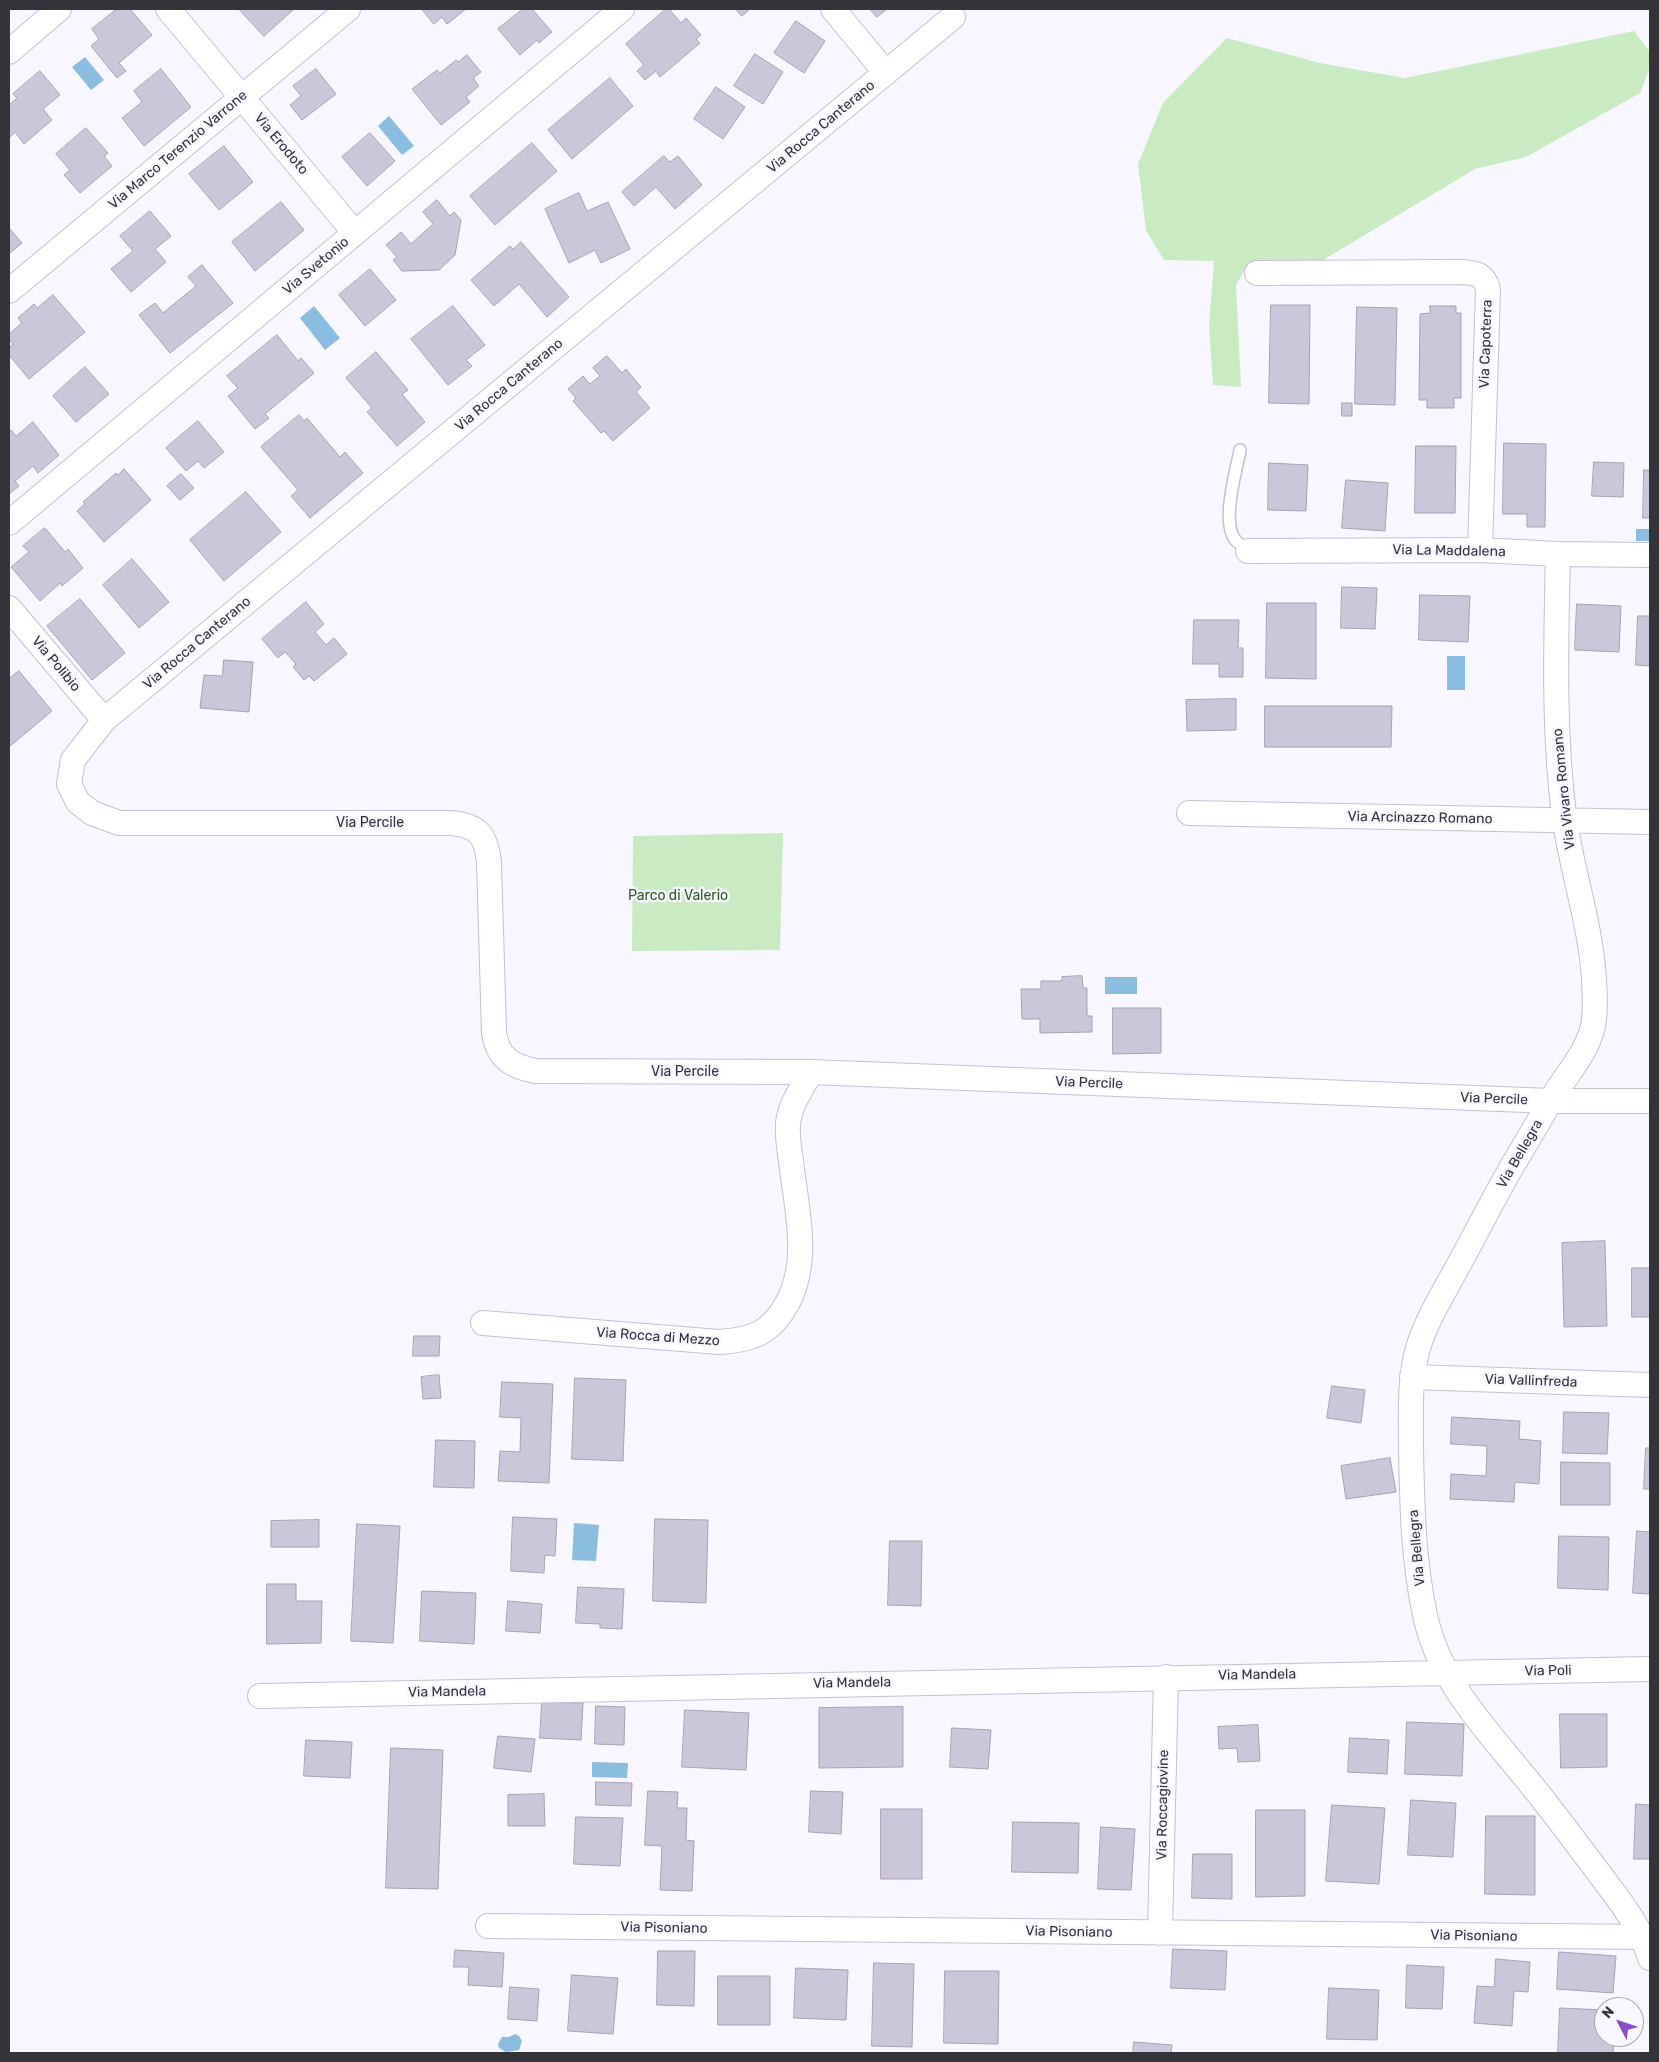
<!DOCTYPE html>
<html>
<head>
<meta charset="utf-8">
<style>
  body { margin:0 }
  #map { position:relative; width:1659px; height:2062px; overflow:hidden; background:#f8f6fe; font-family:Rubik,sans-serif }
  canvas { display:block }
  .frame { position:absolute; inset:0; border:10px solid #35323a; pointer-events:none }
  .north { position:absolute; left:1594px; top:1997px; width:50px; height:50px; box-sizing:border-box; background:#f8f6fe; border:1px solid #aaa8b0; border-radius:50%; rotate:311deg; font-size:14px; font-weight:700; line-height:20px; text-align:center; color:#35323a }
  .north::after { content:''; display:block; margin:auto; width:18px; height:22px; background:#894ec5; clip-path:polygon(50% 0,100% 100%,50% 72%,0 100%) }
</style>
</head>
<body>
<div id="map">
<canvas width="1659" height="2062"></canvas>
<div class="frame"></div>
<div class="north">N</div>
</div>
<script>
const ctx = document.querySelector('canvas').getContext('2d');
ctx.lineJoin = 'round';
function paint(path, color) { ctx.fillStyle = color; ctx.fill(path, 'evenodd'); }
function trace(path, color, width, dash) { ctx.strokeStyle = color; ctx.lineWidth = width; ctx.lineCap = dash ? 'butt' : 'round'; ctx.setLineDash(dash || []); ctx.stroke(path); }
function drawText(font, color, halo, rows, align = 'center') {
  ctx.font = font + ' Rubik,sans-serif'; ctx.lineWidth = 5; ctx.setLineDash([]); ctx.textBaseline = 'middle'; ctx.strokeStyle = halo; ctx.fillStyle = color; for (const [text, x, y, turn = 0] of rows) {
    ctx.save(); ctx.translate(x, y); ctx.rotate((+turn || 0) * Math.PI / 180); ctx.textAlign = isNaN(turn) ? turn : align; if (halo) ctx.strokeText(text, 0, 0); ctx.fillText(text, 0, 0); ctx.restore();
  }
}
paint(new Path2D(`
  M1634,31L1650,52V67L1640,93L1526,157L1475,169L1318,263L1249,262L1236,285L1241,387L1213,385L1209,326L1214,261L1164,260L1146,231L1138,164L1163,103L1227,38L1320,63L1405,78Z
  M783,833L780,950L632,951L633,836Z`), '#c9ebc1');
paint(new Path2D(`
  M85,57L104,80L91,90L72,67Z
  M389,116L414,146L402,155L378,126Z
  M314,306L340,338L325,350L300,318Z
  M1636,529H1650V541H1636Z
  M1447,656H1465V690H1447Z
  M1105,977H1137V994H1105Z
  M574,1523L599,1525L596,1561L572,1560Z
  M592,1762L628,1763L627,1778L592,1777Z
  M515,2034L519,2036L522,2041L519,2050L506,2052L499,2048L498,2044L502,2037H509Z`), '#8abddf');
const building = new Path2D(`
  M117,9H130L152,35L119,63L126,71L117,78L91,46L99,39L92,29Z
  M239,9H294L264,36Z
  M422,9H466L447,24L442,17L434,24Z
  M523,9H532L552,32L539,43L537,40L520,55L498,29Z
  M666,9H669L681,23L686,18L701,35L696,39L700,43L660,77L656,71L645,80L637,71L644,65L626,44Z
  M736,9H750L742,16Z
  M870,9H887L877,17Z
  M796,21L825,41L804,73L774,53Z
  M755,54L783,72L763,104L734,86Z
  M467,55L481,72L473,78L479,86L466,97L470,102L441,125L412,89L437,70L440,73L456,60L458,62Z
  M161,69L191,107L144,146L122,118L142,102L134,91Z
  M316,69L336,94L302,120L290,105L301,96L293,86Z
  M40,71L60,95L43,109L52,120L24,144L15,132L10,137L9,136V105L17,98L13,94Z
  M610,78L633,106L572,159L548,130Z
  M716,87L745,107L723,139L694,119Z
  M86,128L108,153L104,156L112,166L80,193L64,175L70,170L56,154Z
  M370,133L395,161L367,186L342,157Z
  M532,143L557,171L495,225L470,196Z
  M224,146L253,182L219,210L189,174Z
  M664,156L670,162L678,156L702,185L675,209L656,187L634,206L622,192Z
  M579,193L587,211L608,202L630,249L601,263L595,250L569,263L545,209Z
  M437,200L450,216L454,212L461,220L455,255L439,270L402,271L393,260L397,257L386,245L401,232L411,244L433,224L423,212Z
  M281,202L304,230L255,271L232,242Z
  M150,211L171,236L155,249L166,262L131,292L111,269L133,251L120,236Z
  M9,228L22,243L9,254Z
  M521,242L569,297L547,317L519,284L494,306L471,280L510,246L513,249Z
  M202,265L233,303L170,353L139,315L155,303L163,313L196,286L188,277Z
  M370,269L396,300L365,326L339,295Z
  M53,295L85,332L29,379L9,355V348L13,344L9,339V334L22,323L18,318L34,304L37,308Z
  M1271,305H1310L1309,404L1269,403Z
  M453,306L485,345L466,360L472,366L448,385L411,339Z
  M1430,306H1456V313H1461V398H1454V408H1427V400H1419L1420,314L1430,313Z
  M1357,307L1397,308L1395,405L1355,404Z
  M277,335L298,361L301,358L314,373L265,414L269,418L255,429L228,396L238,388L227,376Z
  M376,352L408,390L402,394L425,422L397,446L367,412L372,408L346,378Z
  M607,356L622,373L626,369L641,387L636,392L650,408L613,441L604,431L601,433L573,401L576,398L568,389L583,376L590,384L600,376L593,368Z
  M85,367L109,394L76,422L53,396Z
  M1342,403H1352V416H1342Z
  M299,415L304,421L307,418L340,457L345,452L363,473L310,518L291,496L298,490L261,447Z
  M198,421L224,452L204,468L198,461L186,471L166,448Z
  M33,422L59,455L38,473L33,466L15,481L19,486L9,494V432L11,430L16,436Z
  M1504,443L1546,444L1545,527H1527V514H1503Z
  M1416,446H1456L1455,513H1415Z
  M1594,462L1624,463L1623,497L1592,496Z
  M1269,463L1308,465L1306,511L1268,510Z
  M124,469L151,500L104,542L77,511L85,504L83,502L116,473L118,475Z
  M1644,470H1650V518H1643Z
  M181,474L194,488L180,500L167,486Z
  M1346,480L1388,483L1385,531L1342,528Z
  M246,492L281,532L224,581L190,540Z
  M45,528L65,552L68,549L83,568L62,586L60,583L40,601L11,567L29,552L23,546Z
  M132,559L169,602L139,628L103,585Z
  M1342,587L1377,588L1375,629L1341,628Z
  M1420,595L1470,596L1468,642L1419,640Z
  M80,599L125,653L92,680L47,626Z
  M306,602L324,624L315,632L326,645L334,638L347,654L314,681L309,676L304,680L293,667L296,664L285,652L278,658L262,639Z
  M1267,603H1316V679L1266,678Z
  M1577,604L1621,606L1619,652L1575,650Z
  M1638,616H1650V666L1636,665Z
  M1194,620H1239L1238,648H1243V677H1219V664H1193Z
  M224,660L253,662L249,712L200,708L204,675L222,676Z
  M19,671L52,711L9,747V679Z
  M1236,699V730L1187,731L1186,700Z
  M1265,706H1392L1391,747H1265Z
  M1082,976L1083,988H1087V1016H1092V1032L1040,1033V1019H1022L1021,989H1041V981H1062V977Z
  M1113,1008H1161V1053L1113,1054Z
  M1605,1241L1607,1326L1564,1327L1562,1243Z
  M1632,1268H1650V1317H1632Z
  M414,1336H440L439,1356H413Z
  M439,1375L441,1398L423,1399L421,1377Z
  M575,1378L626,1380L623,1461L572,1459Z
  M502,1382L553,1384L549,1483L498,1481L500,1451L520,1452L521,1418L500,1417Z
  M1332,1386L1365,1390L1361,1423L1327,1418Z
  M1564,1412L1609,1413L1607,1454L1563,1453Z
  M1452,1417L1520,1421L1519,1439L1541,1441L1539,1484L1515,1482L1514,1502L1450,1499L1451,1474L1486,1476L1487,1446L1451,1444Z
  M436,1440L475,1441L474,1488L434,1487Z
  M1646,1448H1650V1489H1644Z
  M1390,1458L1396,1492L1346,1499L1341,1466Z
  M1561,1462L1610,1463V1505H1561Z
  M513,1517L557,1519L555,1556L545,1555L544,1573L511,1571Z
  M655,1519L708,1520L706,1603L653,1601Z
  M319,1520V1547H271V1521Z
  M357,1524L400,1526L393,1643L351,1641Z
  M1637,1531L1650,1532V1594L1633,1593Z
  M1559,1536L1609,1537L1608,1590L1558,1588Z
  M890,1541H922L921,1606L888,1605Z
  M267,1584H296V1601H322L321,1643L267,1644Z
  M578,1587L624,1589L622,1629L600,1628V1624L576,1623Z
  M422,1591L476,1593L474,1644L420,1641Z
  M508,1601L542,1604L540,1633L506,1631Z
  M542,1702L583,1703L581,1740L540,1738Z
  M596,1706L625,1707L624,1745L595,1744Z
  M903,1707V1767L819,1768V1708Z
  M685,1710L749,1713L746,1770L682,1767Z
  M1560,1714H1607V1767L1561,1768Z
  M1407,1722L1464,1724L1462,1776L1405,1774Z
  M1258,1725L1260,1761L1238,1762L1237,1748L1219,1749L1218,1727Z
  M952,1728L991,1730L988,1769L950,1767Z
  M498,1736L535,1739L531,1772L494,1768Z
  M1350,1738L1389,1740L1387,1774L1348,1772Z
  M306,1740L352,1742L350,1778L304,1776Z
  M391,1748L443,1750L438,1889L386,1888Z
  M596,1782L632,1783L631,1806L596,1805Z
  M648,1791L678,1792L677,1808H687L686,1840L694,1841L692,1891L660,1890L662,1846L645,1845Z
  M811,1791L843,1792L841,1834L809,1832Z
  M544,1794L545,1826H508V1795Z
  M1411,1800L1456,1803L1453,1857L1408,1855Z
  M1636,1804L1650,1805V1859H1634Z
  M1332,1805L1385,1808L1379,1884L1326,1881Z
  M881,1809H922V1879H881Z
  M1256,1810H1305V1896L1256,1897Z
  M1486,1816H1535V1895L1485,1894Z
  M576,1817L623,1818L620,1866L574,1864Z
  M1013,1822L1079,1823L1078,1873L1012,1872Z
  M1101,1827L1135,1829L1131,1890L1098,1889Z
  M1193,1854H1232V1899L1192,1898Z
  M1173,1949L1227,1951L1225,1990L1171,1988Z
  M455,1950L504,1953L502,1987L468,1985L469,1967H454Z
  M658,1951H695L694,2006L657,2005Z
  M1559,1952L1616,1956L1613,1993L1557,1989Z
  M1496,1959L1530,1962L1528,1992L1514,1991L1512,2026L1474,2023L1477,1986L1494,1987Z
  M874,1963L914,1964L912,2047L872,2046Z
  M1407,1965L1444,1967L1442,2009L1406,2008Z
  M796,1968L848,1970L846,2020L794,2018Z
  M945,1971H999L998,2044L944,2043Z
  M572,1975L618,1978L613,2034L568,2031Z
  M718,1976H770V2025H718Z
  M510,1987L539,1989L537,2021L508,2019Z
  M1329,1988L1379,1990L1377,2040L1327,2039Z
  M1560,2008L1604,2010V2037H1614L1613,2053H1558Z
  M1134,2042L1172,2045L1171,2053H1133Z`);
paint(building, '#ccc6da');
trace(building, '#a7a1b4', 1);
const lane = new Path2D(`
  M1240,450C1236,472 1222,518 1234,538C1237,543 1244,547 1248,551`);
const street = new Path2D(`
  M168,9L355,233
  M833,9L886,73
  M953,17L104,720L73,760L69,784L78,802L92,813L119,823H450C478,825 486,835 489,862L494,1033C498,1058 511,1066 535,1071L811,1072L1551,1101H1650
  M9,52L59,9
  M1257,273L1462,272C1476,273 1484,274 1488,289L1480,550
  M9,291L348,9
  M9,523L622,9
  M1248,551L1480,550L1558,554L1650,555
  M1558,554C1556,644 1553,733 1565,822C1573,875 1591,926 1594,980C1595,995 1596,1011 1593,1026C1587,1052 1570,1070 1556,1092C1543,1114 1530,1136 1517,1158C1496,1193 1478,1230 1458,1266C1444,1292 1427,1319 1418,1348C1409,1380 1411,1415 1411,1447C1412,1503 1413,1560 1425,1615C1439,1682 1487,1730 1529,1782C1553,1811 1576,1843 1599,1873C1619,1900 1640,1925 1650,1958
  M9,608L104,720
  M1189,813L1650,822
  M483,1323L719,1342C753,1340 772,1333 789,1300C810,1257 796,1207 791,1161C789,1149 787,1136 788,1123C790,1104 802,1089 811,1072
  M1412,1377L1650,1385
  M260,1696L1650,1669
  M488,1926L1650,1937
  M1160,1933L1166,1677`);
trace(lane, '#c5bfd3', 14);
trace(street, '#c5bfd3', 26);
trace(lane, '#fff', 11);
trace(street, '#fff', 24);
drawText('14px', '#35323a', '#f8f6fe', [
  ["Via Rocca Canterano",821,127,-40],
  ["Via Erodoto",281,144,50],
  ["Via Marco Terenzio Varrone",178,150,-40],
  ["Via Svetonio",316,266,-40],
  ["Via Capoterra",1486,344,-88],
  ["Via Rocca Canterano",509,385,-40],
  ["Via La Maddalena",1449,551,1],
  ["Via Rocca Canterano",197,643,-40],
  ["Via Polibio",56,664,50],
  ["Via Vivaro Romano",1564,789,-96],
  ["Via Arcinazzo Romano",1420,818,1],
  ["Via Percile",370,823],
  ["Via Percile",685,1072],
  ["Via Percile",1089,1083,2],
  ["Via Percile",1494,1099,2],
  ["Via Bellegra",1520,1154,-60],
  ["Via Rocca di Mezzo",658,1337,4],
  ["Via Vallinfreda",1531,1381,2],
  ["Via Bellegra",1417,1548,-95],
  ["Via Poli",1548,1671,-1],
  ["Via Mandela",1257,1675,-1],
  ["Via Mandela",852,1683,-1],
  ["Via Mandela",447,1692,-1],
  ["Via Roccagiovine",1163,1805,-89],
  ["Via Pisoniano",664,1928,1],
  ["Via Pisoniano",1069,1932,1],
  ["Via Pisoniano",1474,1936,1]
]);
drawText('14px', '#2e5c22', '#f8f6fe', [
  ["Parco di Valerio",678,896]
]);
</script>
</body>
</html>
